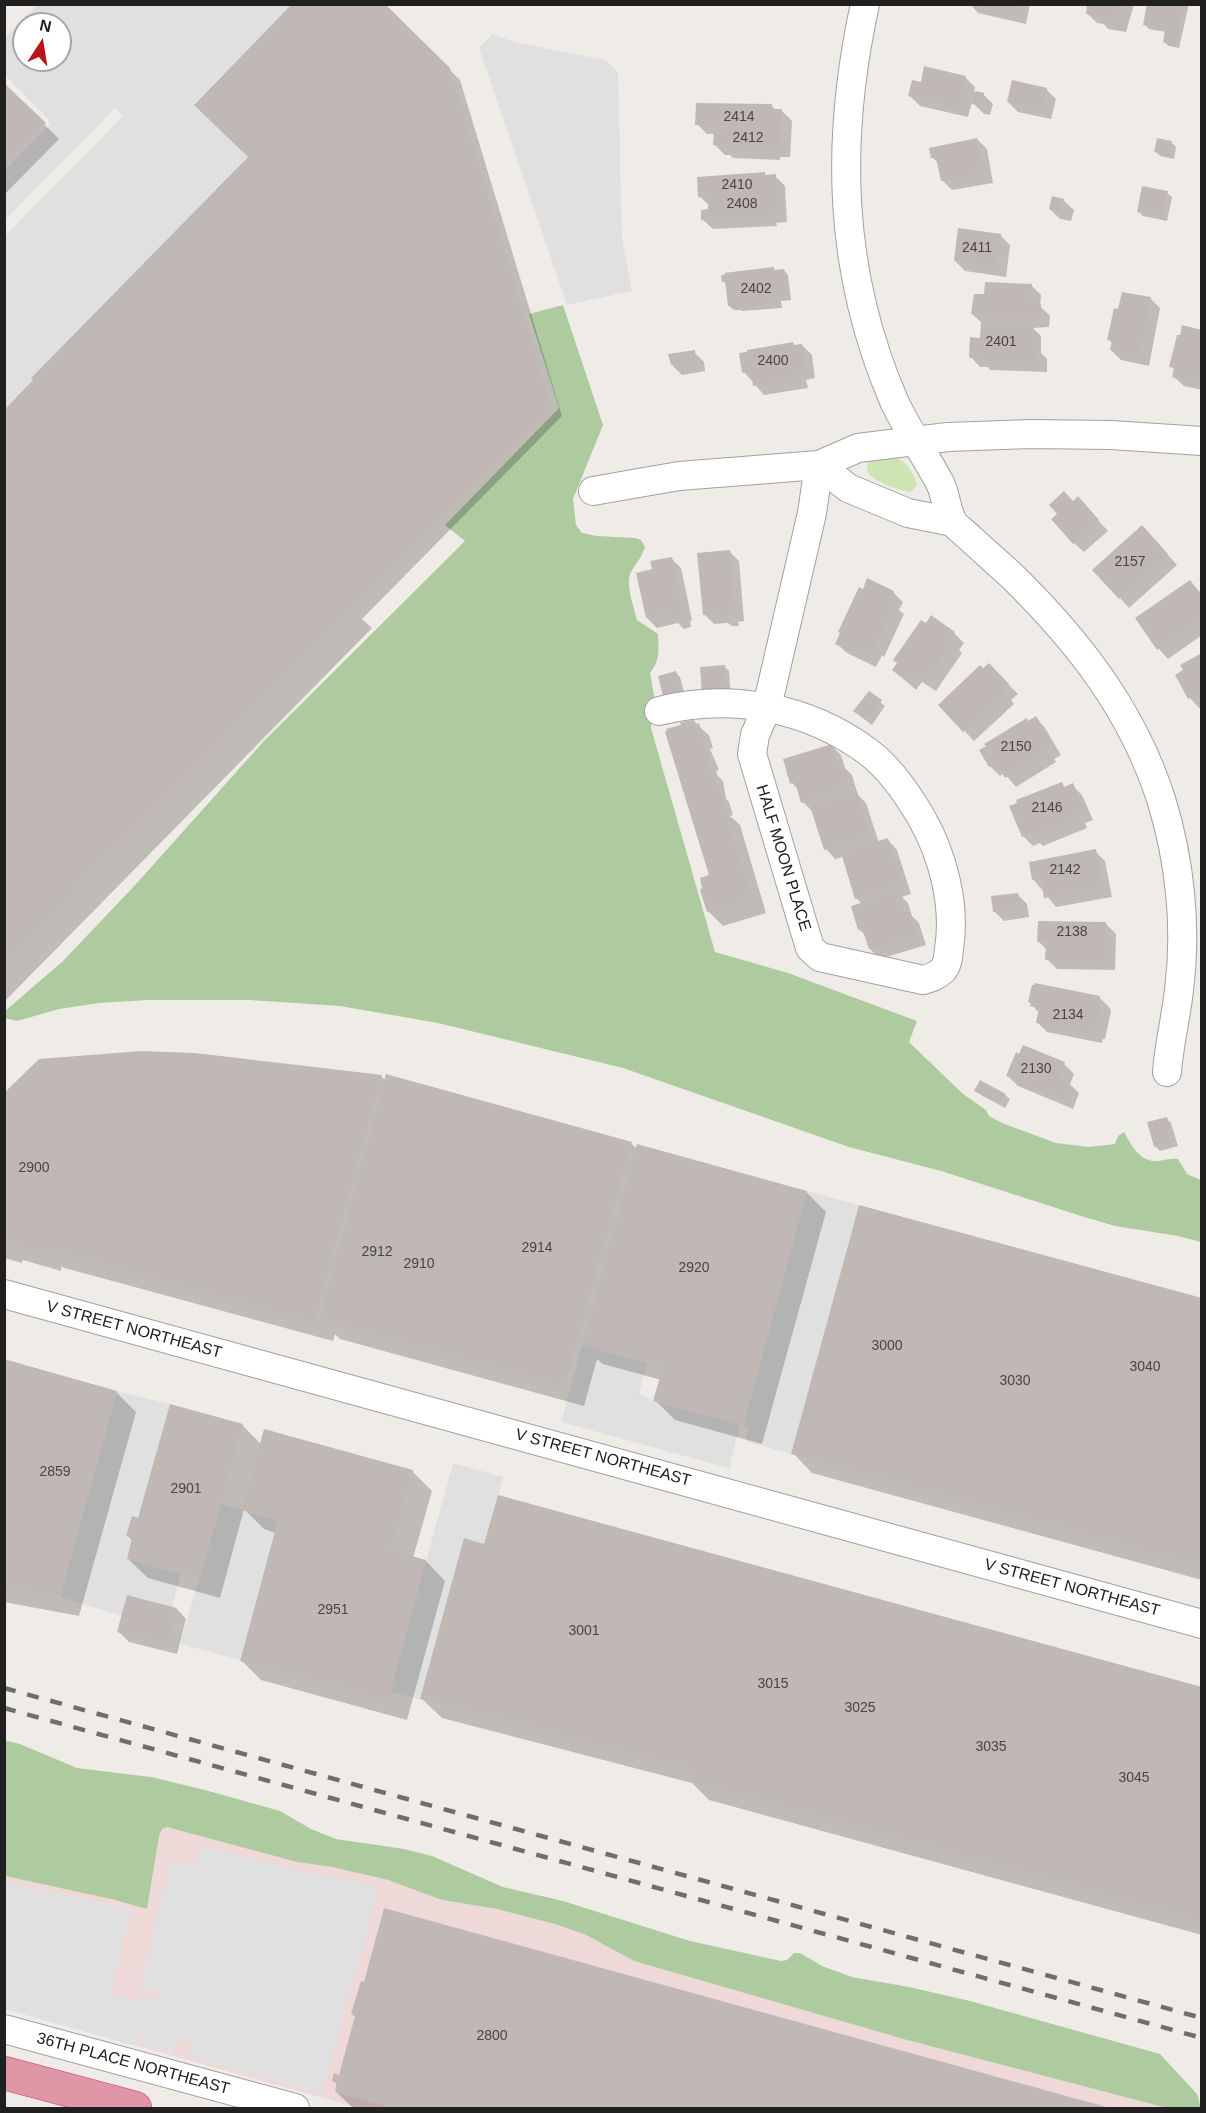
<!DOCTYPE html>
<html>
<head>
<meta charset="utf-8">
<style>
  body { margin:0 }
  #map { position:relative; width:1206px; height:2113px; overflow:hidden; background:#efece7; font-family:Helvetica,sans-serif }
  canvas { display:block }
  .frame { position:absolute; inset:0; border:6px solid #202020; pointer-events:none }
  .north { position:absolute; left:12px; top:12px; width:60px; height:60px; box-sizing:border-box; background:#fff; border:2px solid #a6a6a6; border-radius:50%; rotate:12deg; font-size:16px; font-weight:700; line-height:24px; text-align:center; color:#202020 }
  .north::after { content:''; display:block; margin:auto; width:21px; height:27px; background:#bd121a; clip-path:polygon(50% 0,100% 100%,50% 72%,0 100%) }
</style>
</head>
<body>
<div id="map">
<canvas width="1206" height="2113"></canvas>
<div class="frame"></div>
<div class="north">N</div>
</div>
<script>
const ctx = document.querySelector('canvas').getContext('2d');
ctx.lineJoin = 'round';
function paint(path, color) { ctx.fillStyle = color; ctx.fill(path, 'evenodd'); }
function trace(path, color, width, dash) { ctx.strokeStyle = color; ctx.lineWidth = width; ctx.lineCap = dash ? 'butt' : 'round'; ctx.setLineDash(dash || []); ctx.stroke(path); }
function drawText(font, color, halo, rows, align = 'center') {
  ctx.font = font + ' Helvetica,sans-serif'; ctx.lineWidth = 5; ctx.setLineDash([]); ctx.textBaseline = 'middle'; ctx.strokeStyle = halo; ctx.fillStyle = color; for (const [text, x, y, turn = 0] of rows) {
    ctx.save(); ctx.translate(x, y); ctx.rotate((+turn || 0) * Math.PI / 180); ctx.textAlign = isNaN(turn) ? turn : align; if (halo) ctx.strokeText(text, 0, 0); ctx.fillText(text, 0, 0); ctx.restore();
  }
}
paint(new Path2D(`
  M167,1826L297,1862L332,1867L388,1880L442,1900L497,1909L558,1925L586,1935L634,1961L907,2040L1167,2108H359L5,2009L4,1876L115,1900L147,1909L159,1836L162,1829Z`), '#eed8d8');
paint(new Path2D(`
  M895,457C907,461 914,474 917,485L911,492C900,491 878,483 870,475C866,471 867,466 868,461Z`), '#cde5b2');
paint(new Path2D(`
  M563,305L603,425L573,499L576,525L582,533L597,536L635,538L641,540L645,547C642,557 636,563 631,572C625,584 634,607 637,620L658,634C659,650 660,661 650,673L654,695L651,728L715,952L788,973L917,1021L909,1042L963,1094L986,1110L989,1116L1002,1123L1056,1143L1089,1147L1115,1144L1118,1136L1124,1132C1132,1146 1140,1163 1159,1161C1166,1160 1170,1158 1178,1159L1187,1174L1201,1180V1242L1178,1236L1115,1226L1081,1216L941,1171L849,1147L623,1068L438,1023L340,1006L249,1000H148L99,1003L59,1009L17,1021L5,1018L4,1012L64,960L137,883L263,742L465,541L445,525L559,408L529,314Z
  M4,1740L20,1744L77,1768L151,1777L205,1790L280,1811L311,1829L336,1839L404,1849L432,1856L503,1887L563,1901L690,1941L781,1961L787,1960L794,1953H800L822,1966L852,1977L909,1987L970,2001L1160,2054L1197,2094L1201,2108H1167L907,2040L634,1961L586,1935L558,1925L497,1909L442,1900L388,1880L332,1867L297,1862L167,1827L162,1829L159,1836L147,1909L115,1900L5,1876Z`), '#aecba0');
paint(new Path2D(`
  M37,5H292L194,104L248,157L31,378L33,380L5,409V236L123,116L115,108L5,220V170L50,124L48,119L5,75V38ZM24,24H60V60H24Z
  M492,34L514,42L605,60L618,72L622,239L632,291L567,305L479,48Z
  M807,1191L859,1205L791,1454L745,1441L748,1427L743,1426Z
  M582,1345L647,1363L639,1394L653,1401L740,1425L730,1464L732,1469L561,1422Z
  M117,1391L170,1404L138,1518L132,1517L126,1536L132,1538L127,1559L181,1574L172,1607L127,1595L122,1616L60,1597Z
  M453,1463L503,1477L484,1544L465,1538L420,1699L390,1692Z
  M221,1504L278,1520L240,1660L180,1644Z
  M200,1846L331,1878L332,1876L379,1887L321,2095L189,2056L192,2044L188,2038L182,2040L179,2046L175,2045L173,2054L142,2046L144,2037L141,2036L138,2045L129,2044L5,2009V1883L131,1908L111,1994L137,2001L139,1994L157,1998L160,1996V1993L140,1987L170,1861L195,1867Z`), '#e0e0e0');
paint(new Path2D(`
  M383,4L460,80L562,416L362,619L372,628L4,1002V412L250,158Z
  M970,4H1030L1026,24L978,13Z
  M1087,4H1134L1126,32L1108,29L1104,24L1097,23L1087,13L1089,6Z
  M1149,4H1189L1179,48L1169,46L1164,42L1166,32L1149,29L1145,24Z
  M965,77L975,87L974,92L983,94L993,104L990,115L984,114L972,102L968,117L920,106L910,96L922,84Z
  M4,85L59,139L4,195Z
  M1046,89L1056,99L1051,119L1018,112L1008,102Z
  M772,106L776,111H782L792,121L790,157H780V160L733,158L730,155H725L715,145V134H707L697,124Z
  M977,139L987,149L993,183L952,190L942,180L939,164L933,158Z
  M1172,143L1176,147L1174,159L1160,156L1156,152Z
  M765,174L767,176H775L785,186L787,222L776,223L777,226L713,229L703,220L710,211V206L699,196Z
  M1167,193L1172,197L1167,221L1143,216L1138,211Z
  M1064,201L1074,210L1071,221L1060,219L1050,209Z
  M1000,235L1010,245L1006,277L965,271L955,261Z
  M773,269L776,271L784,270L788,275L791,300L781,301L782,308L742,311L741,310H734L729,306L727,285L723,281Z
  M1031,285L1041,295L1040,306L1050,316L1049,327L1033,328L1041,336V353L1047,359V372L990,370L988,367H980L971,357L982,339V323L972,314L986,296Z
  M1150,298L1160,308L1149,366L1121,360L1111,350L1113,344L1109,340Z
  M1202,331V390L1184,386L1174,377L1175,370L1171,366Z
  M802,345L812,355L815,378L806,380L808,388L764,395L744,372L795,347Z
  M694,352L704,362L705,371L682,375L672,365Z
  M1073,503L1087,508L1108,531L1084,552L1074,543Z
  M1152,537L1177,565L1129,608L1120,598Z
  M729,551L739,561L744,621L738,622L739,626H732L728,623L714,624L704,614Z
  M671,558L681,568L692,620L690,621L691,627L684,629L678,623L657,628L647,618L654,570Z
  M1190,582L1202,594V635L1168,659L1159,649L1137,619Z
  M893,592L903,602L899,610L904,614L884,657L882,655L876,667L847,653L837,644Z
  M954,633L964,643L959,650L962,653L936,691L922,682L916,690L894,670Z
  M1202,655V707L1199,708L1190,698L1177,675Z
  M989,665L1018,694L1011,700L1014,704L974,741L940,705Z
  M725,667L729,671L731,698L702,668Z
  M676,673L680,677L685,696L665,695Z
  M869,693L885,706L872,725L860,716Z
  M1036,718L1045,728L1061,755L1054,759L1056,762L1016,787L1004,773L1000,776L990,766L1029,722Z
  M694,722L709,735L713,748L710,749L719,770L716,771L718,776L723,781L726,799L729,802L733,815L730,816L740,825L766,913L723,926L708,911L711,876Z
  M831,745L841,755L845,768L852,775L858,795L866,803L879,843L888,840L897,850L911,894L902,897L908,903L912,916L919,923L926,945L880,959L870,949L866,936L859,929L862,904L856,898L843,857L835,859L826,849L813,812L803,802L799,790L792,783Z
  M1061,784L1065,788L1072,785L1082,795L1093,820L1085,823L1087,828L1043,846L1040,843L1033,846L1023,836Z
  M1095,851L1105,861L1112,897L1056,907L1033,879Z
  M1017,894L1027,904L1029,917L1004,921L994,911Z
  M1106,924L1116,934L1115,970L1057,969L1047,959V950L1039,942Z
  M1099,997L1109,1007L1111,1011L1105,1039H1103L1102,1043L1047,1032L1037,1022L1039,1013L1032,1005Z
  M1024,1047L1064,1064L1074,1074L1070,1084L1079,1093L1073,1109L1018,1086L1008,1076Z
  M381,1076L386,1081L387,1076L632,1144L637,1149L806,1192L826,1212L762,1444L675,1420L655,1400L661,1380L603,1364L597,1359L584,1406L340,1339L335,1334L333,1341L61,1267V1271L23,1260L22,1263L4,1258V1095Z
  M976,1090L1005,1095L1010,1099L1005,1108L981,1095Z
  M1167,1119L1171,1123L1178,1146L1160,1151L1155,1146Z
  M1202,1300V1580L812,1473L793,1453Z
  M4,1361L116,1392L136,1412L79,1616L4,1602Z
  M242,1425L262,1445L412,1471L432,1491L413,1558L426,1561L445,1581L407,1720L261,1680L242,1661L276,1533L264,1529L244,1509L220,1598L148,1578L128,1559L133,1541L128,1536L139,1519Z
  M485,1545L1202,1689V1935L709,1800L692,1783L442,1718L422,1699Z
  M177,1609L186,1619L177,1654L129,1642L119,1632Z
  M385,1910L1107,2108H353L336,2092L338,2085L334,2081L340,2077L356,2017L353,2014L365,1984Z`), '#0003');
paint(new Path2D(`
  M292,4H385L450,68L552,406L4,963V410L33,380L31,378L248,157L194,105Z
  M975,4H1019L1016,15Z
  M1087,4H1122L1121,10H1119L1116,23L1096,19L1097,16L1086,14Z
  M1147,4H1185L1175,45L1163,42L1165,30L1143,25Z
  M924,66L966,76L959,108L908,96L912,80L921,82Z
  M1012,80L1047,88L1041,110L1007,102Z
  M4,83L46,123L4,165Z
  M975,91L984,93L981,106L972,104Z
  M696,103L772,104V109H782L781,148H770V151L722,149V146L713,145L714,130L723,131V126L695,125Z
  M977,138L984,173L941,181L936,158H931L929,148Z
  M1157,138L1172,141L1169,156L1154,152Z
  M765,172V175L776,174L778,213H767V217L701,220V210L708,209V196L698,197L697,177Z
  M1142,186L1168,191L1162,217L1137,212Z
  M1052,196L1064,199L1062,212L1049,209Z
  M958,228L1001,234L996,267L954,261Z
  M774,267V270L784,269L787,296L777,297L778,303L736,308V306H728L725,281L722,282L721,275H725L724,273Z
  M985,282L1032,284L1031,304H1041L1040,317H1031V319L983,317L984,315L971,314L974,294H984Z
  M1122,292L1151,297L1139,357L1110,350L1112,341L1107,340L1114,308L1118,309Z
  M981,323L1032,325V347H1037V362L979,361V358H969L970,337L980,338Z
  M1182,325L1202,330V383L1172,377L1174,368L1169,367L1177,335H1180Z
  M793,342L794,345L802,344L806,369L797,370L799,379L753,386L751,371L742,373L739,353L747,352V350Z
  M695,350L696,361L671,365L668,354Z
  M1064,491L1073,501L1078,496L1099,520L1073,544L1051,519L1057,514L1049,505Z
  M1142,525L1168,554L1119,599L1092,570Z
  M730,550L735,612L729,613L730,616L720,617V613L703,615L697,553Z
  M672,557L683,611H681L682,618L673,619L672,613L646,618L636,573L652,569L650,561Z
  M867,578L894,591L890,601L895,603L874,648L872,647L866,658L835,644L840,633L838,632L859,587L863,589Z
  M1190,580L1202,596V618L1157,650L1135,618Z
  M931,615L955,632L949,640L953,642L925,682L912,673L906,681L892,670L897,663L893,660L921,620L926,623Z
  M1202,653V698L1199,700L1196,695L1188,699L1175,675L1183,670L1180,665Z
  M989,663L1009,684L1002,690L1005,693L963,732L938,705L980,665L983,668Z
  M725,665L727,693L702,695L700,667Z
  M676,671L682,691L663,696L658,676Z
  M869,691L882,700L867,721L853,711Z
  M1036,716L1053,744L1045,749L1048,752L1005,778L996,763L989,767L979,750L986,746L984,744L1027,718L1028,721Z
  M694,720L696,724L699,723L704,739H702L704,746L706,745L710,760L707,761L710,770L713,769L718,791L720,790L724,805L722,806L723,809H725L752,898L707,912L700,890L702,888L700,878L709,875L665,732L667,731L666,729L681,725L680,722Z
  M832,744L838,764L842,763L850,788L801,803L795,782L790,784L783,759Z
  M1062,782L1064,787L1073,783L1084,810L1076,813L1078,818L1032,837L1030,834L1022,837L1009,806L1017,803L1016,800Z
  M857,791L871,835L824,850L810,806Z
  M888,838L902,884L855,899L841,853Z
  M1096,849L1103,887L1044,898L1041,879L1032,880L1029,862Z
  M899,891L905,913L910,911L917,936L869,949L862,928L858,930L851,906Z
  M1018,893L1020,908L993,912L991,896Z
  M1038,921L1106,922V961L1045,960L1046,942H1037Z
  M1035,983L1100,996L1099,1000H1102L1095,1030H1094L1093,1034L1036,1023L1039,1008L1030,1006L1031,1003L1028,1002L1032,985H1034Z
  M1023,1045L1065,1062L1059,1077L1070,1082L1063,1100L1006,1076L1016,1052L1019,1054Z
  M141,1051L195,1053L382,1075L314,1323L42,1248L41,1252L4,1242V1093L39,1059Z
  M386,1074L632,1142L565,1387L319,1320Z
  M980,1080L1006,1094L1000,1104L974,1091Z
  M1167,1117L1174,1142L1154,1147L1147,1122Z
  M637,1144L807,1191L743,1426L653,1401L663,1367L582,1345Z
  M859,1205L1202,1298V1567L791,1454Z
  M4,1359L117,1391L60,1597L4,1587Z
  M170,1404L243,1424L200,1579L127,1559L132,1538L126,1536L132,1516L138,1518Z
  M264,1429L413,1470L391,1550L426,1560L388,1701L240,1661L278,1520L242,1510Z
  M498,1495L1202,1687V1922L688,1781L691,1769L420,1699L464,1538L484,1544Z
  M127,1595L177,1608L167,1645L117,1632Z
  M384,1908L1110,2108H393L335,2092L337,2082L332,2081L334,2073L339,2075L355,2016L351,2014L361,1981L364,1982Z`), '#c0b8b4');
const minor = new Path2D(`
  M865,4C835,141 838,271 894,401C907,429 925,455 940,483C946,495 946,510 953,522C956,527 965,533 970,538C984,551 999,564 1013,577C1079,642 1132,710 1161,799C1180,860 1187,927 1179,990C1176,1018 1169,1044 1167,1072
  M819,465L848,488L908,513L953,522
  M593,491L679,476L819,465L858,448L948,437L1030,434L1111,435L1202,441
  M659,711C731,693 807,707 867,751C889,767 907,793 921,817C943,855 956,905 949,949C948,957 948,964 943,970C937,976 930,978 923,980L820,957L810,948L752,754L755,735L767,707L812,513L819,465
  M4,1294L1202,1624
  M4,2029L295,2108`);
const highway = new Path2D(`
  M4,2073L135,2108`);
trace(minor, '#a1a1a1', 30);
trace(highway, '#cb3670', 34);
trace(minor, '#fff', 28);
trace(highway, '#df96a7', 33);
trace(new Path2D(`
  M4,1688L1202,2018
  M4,1708L1202,2038`), '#6e6e6e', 4.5, [12, 12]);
drawText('14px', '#484645', null, [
  ["2414",739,117],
  ["2412",748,138],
  ["2410",737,185],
  ["2408",742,204],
  ["2411",977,248],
  ["2402",756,289],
  ["2401",1001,342],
  ["2400",773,361],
  ["2157",1130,562],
  ["2150",1016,747],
  ["2146",1047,808],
  ["2142",1065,870],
  ["2138",1072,932],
  ["2134",1068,1015],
  ["2130",1036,1069],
  ["2900",34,1168],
  ["2914",537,1248],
  ["2912",377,1252],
  ["2910",419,1264],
  ["2920",694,1268],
  ["3000",887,1346],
  ["3040",1145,1367],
  ["3030",1015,1381],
  ["2859",55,1472],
  ["2901",186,1489],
  ["2951",333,1610],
  ["3001",584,1631],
  ["3015",773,1684],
  ["3025",860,1708],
  ["3035",991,1747],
  ["3045",1134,1778],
  ["2800",492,2036]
]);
drawText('16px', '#202020', '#fff', [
  ["HALF MOON PLACE",783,858,73],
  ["V STREET NORTHEAST",134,1330,15],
  ["V STREET NORTHEAST",603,1458,15],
  ["V STREET NORTHEAST",1072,1588,15],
  ["36TH PLACE NORTHEAST",133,2064,15]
]);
</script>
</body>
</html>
